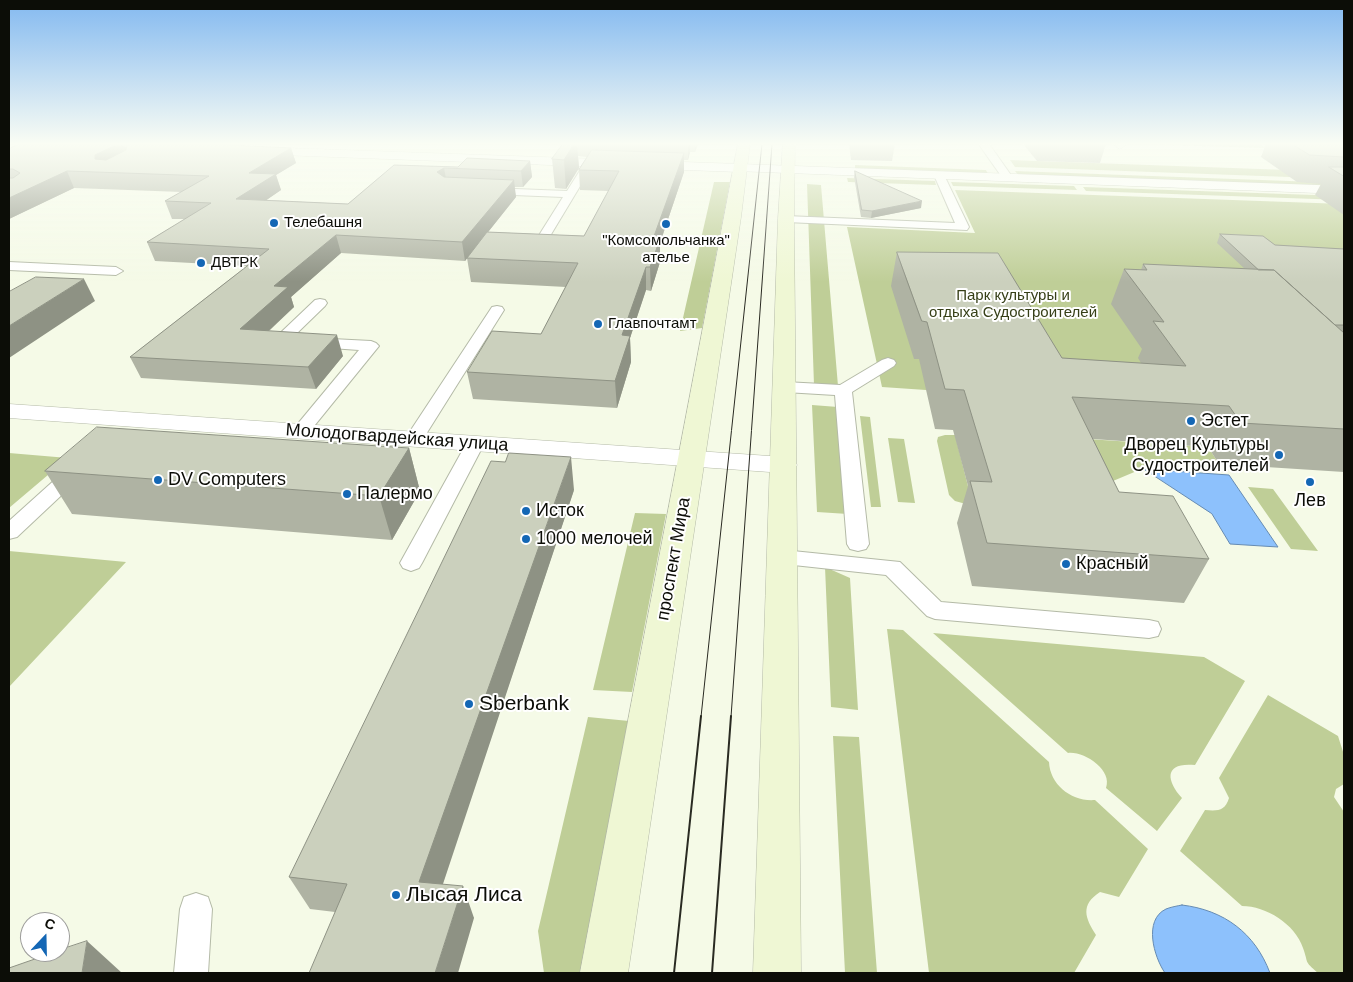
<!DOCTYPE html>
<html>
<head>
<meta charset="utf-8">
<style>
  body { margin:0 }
  #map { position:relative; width:1353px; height:982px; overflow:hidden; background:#f5fae7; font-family:Helvetica,sans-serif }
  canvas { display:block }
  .frame { position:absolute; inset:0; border:10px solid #0c0d07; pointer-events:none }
  .north { position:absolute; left:20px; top:912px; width:50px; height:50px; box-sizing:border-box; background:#fff; border:1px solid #9e9e9c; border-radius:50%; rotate:21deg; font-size:14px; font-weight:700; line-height:20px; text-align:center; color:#0c0d07 }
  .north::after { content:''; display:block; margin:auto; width:18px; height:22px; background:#1467b5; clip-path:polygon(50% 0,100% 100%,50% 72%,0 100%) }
</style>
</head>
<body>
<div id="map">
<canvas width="1353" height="982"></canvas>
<div class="frame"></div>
<div class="north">С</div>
</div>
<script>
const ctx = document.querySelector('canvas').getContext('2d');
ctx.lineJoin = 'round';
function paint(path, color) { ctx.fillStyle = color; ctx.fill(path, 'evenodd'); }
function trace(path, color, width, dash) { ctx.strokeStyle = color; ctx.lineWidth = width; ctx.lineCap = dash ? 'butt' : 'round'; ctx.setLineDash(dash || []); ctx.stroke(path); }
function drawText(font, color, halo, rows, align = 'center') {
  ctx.font = font + ' Helvetica,sans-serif'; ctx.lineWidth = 4; ctx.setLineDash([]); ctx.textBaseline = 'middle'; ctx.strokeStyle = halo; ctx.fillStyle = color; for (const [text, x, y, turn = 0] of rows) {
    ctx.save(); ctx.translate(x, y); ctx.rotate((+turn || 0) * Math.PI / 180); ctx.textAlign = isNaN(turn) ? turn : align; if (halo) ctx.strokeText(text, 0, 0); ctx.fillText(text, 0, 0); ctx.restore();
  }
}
paint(new Path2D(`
  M1165,144H1260L1266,148L1166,145Z
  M1010,160L1344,172V179L1015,167Z
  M855,165L986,170L988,174L855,169Z
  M1015,171L1344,183V187L1018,175Z
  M847,178L935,181L936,185L848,182Z
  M714,182H730L702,328L680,331Z
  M951,182L1074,186L1077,190L953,186Z
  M807,184L821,185L838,386L814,385Z
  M1083,187L1344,196V200L1086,191Z
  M955,190L1344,204V405L1149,359L1151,379L926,390L882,387L847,227L975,233Z
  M812,405L838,407L848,514L817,512Z
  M860,416L870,417L881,507H871Z
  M945,435H955L973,506L955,501L949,495L937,441L938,437Z
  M1057,437L1208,447L1219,464L1163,460L1082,494Z
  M888,438L904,439L915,503L898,502Z
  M9,453L68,458L9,508Z
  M1248,487L1273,489L1318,551L1291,549Z
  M635,513L666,514L632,692L593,690Z
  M9,551L126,562L9,687Z
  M825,567L850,578L858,710L831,707Z
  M887,629L903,630L1049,762C1050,785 1072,802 1095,800L1148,849L1119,897L1100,892C1080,905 1085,918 1096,935L1074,973H929Z
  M933,633L1204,657L1245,681L1195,765C1165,762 1165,779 1182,798L1157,831L1106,788C1113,770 1084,751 1068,753Z
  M1268,695L1338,736L1344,755V784L1336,789L1334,797L1344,812V973H1318C1303,960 1309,964 1303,948C1295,924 1266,906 1242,906L1180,851L1205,810C1218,811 1225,811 1229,798L1219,778Z
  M588,717L629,721L580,973H544L538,931Z
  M833,736L859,737L877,973H845Z`), '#bfce97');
const water = new Path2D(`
  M1144,469L1229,475L1278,547L1230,544L1212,514Z
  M1182,905C1224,910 1255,933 1270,973H1165C1154,957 1143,920 1166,909C1171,907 1177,906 1182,905Z`);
paint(water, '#8dc1fc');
trace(water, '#668bb2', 1);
const service = new Path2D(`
  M981,144H989L1013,178L1012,180H1004L980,146Z
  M589,160L594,163L541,251H533L531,248L563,197L489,194L484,191L489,188L567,191L586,161Z
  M939,172L944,175L969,227L967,230L786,222L780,219L786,216L955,223L934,175Z
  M9,262L116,267L123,271L116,275L9,270Z
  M320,299L325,300L327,303L325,306L293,337L371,341L376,343L379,346L306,436L300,437L294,436L291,432L359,350L275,344L272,341L275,338L315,300Z
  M497,306L502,307L504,310L423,439L421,443L414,445L407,443L405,439L492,307Z
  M888,358L894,360L896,363L894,366L852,392L869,544L866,549L858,551L850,549L847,544L835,395L785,392L779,391L777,387L779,383L785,382L840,385L882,360Z
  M475,438L482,440L484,444L422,563L419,568L411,571L403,568L400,563L466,444L468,440Z
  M76,465L83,467L86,471L83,475L17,537L9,539V521L69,467Z
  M783,550L900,562L941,602L1149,620L1158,622L1161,629L1158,636L1149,638L935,619L927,616L886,575L775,563L772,558L775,553Z
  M196,893L208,897L212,909L208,973H174L180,909L184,897Z`);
const minor = new Path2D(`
  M1113,144H1126V145L1120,149Z
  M257,147L740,164L747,168L740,172L252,154L250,151L252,148Z
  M9,404L784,457L793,459L797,465L793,471L784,473L9,418Z`);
const tertiary = new Path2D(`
  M740,164L1344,186V194L735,171L733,168L735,165Z`);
const secondary = new Path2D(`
  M738,144H750L741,217L628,973H580Z
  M783,144H795L794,219L801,973H753L778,219Z`);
trace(service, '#b4baa7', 2);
trace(minor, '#b4baa7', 1);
trace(tertiary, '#b4baa7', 1);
trace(secondary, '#b4baa7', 1);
paint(service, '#fff');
paint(minor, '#fff');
paint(tertiary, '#fff');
paint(secondary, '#eff7d4');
trace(new Path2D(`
  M701,717L762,144
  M731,717L772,144`), '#292a22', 1);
trace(new Path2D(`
  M674,973L701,716
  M712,973L731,716`), '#292a22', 2);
paint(new Path2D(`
  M19,144H239V146L291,148L296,163L276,175L281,190L266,200L348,204L394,165L458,167L530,161L532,177L523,187H514L516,197L488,232L584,236L609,191L580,190L579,170L587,157L578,156L579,168L566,189L555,188L552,159L563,144H698L695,152H690L688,160H684V172L660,243V262L651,291L646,290L630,338L631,362L617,408L473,399L467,372L541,334L566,287L471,282L467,258L465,261L341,253L291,297L294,307L269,331L343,356L316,389L141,378L130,357L247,266L155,261L147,242L185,219H172L165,201L182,192L74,188L9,219V149Z
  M849,144H895L892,161L851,160Z
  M1023,144H1106L1100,163L1037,161Z
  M1266,144H1344V215L1315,195L1321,184L1297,182L1261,157Z
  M855,171L921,208L871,218L861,217L854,177Z
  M1220,234L1275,245L1344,249V472L1219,464L1208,447L1093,439L1119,492L1209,559L1184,603L972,586L957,523L968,486L953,430L935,429L919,359H914L891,286L897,252L1062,358L1141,363L1138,358L1142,349L1111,304L1124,269L1141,270L1143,264L1245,269L1217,243Z
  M409,448L420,491L392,540L72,514L45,471Z
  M574,490L442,884L474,918L335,912L310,909L289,877Z`), '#afb3a3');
paint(new Path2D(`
  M118,144H124L130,157L102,170L95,159V155Z
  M574,144H577L579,168L566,189L564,160Z
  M688,144H690V152L688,160Z
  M696,144H698L695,152Z
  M291,148L296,163L276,175L281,190L242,217L236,199L249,173Z
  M684,153V172L660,243V262L651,291L650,267L653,239Z
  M530,161L532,177L523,187L521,171Z
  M444,168L447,184L437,172Z
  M67,171L74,188L9,219V198Z
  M514,180L516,197L465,261L462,242Z
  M922,201L921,208L871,218L872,211Z
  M336,235L341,253L291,297L294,307L248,350L240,329L274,286Z
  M646,267V290L630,338L631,362L617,408L615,381L622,335Z
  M84,279L95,301L9,358V326Z
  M337,335L343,356L316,389L308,367Z
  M409,448L420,491L392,540L379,496Z
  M571,457L574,490L433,914L419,882Z
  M463,886L474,918L458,973H435Z
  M87,941L122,973H82Z`), '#8e9284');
const building = new Path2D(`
  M19,144H118L95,155V159L106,160L126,150L127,144H232L230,145L291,148L249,173L276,174L236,199L348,204L394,165L458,167L467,158L530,161L521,171L444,168L437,172L444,177L514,180L462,242L336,235L274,286L288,287L240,329L337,335L308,367L130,357L269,249L147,242L211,203L165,201L209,176L67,171L9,198V178H13L20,173L13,169H9V149Z
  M563,144H574L564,160L552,159Z
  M1292,144H1344V157L1310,155Z
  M592,150L684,153L653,239H660L650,267H646L622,335L630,336L615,381L467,372L492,331L541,334L578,263L467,258L487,232L584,236L619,171L579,170Z
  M1329,167H1344V176Z
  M855,171L922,201L872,211L862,210Z
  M1220,234L1263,236L1275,245L1344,249V325H1335L1274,270H1259Z
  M897,252L998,253L1062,358L1186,366L1153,321L1164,322L1124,269L1147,270L1143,264L1274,270L1344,333V429L1241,423L1229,406L1072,397L1119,492L1173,496L1209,559L987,543L970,481L992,482L964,390L945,389L927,322L922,321Z
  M36,277L84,279L9,326V292Z
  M97,427L409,448L379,496L45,471Z
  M509,453L571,457L419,882L463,886L435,973H309L347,884L289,877L491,461L505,462Z
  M87,941L82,973H9V968L55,952H60V950Z`);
paint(building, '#cbd0bd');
trace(building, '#8e9284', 1);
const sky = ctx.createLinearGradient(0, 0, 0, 282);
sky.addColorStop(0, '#83b9f0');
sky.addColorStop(0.51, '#fafdf4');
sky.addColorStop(1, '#fafdf400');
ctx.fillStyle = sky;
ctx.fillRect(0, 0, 1353, 282);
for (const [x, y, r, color] of [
  [274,223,5,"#1467b5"],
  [666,224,5,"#1467b5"],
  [201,263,5,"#1467b5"],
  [598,324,5,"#1467b5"],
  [1191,421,5,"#1467b5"],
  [1279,455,5,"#1467b5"],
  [158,480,5,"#1467b5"],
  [1310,482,5,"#1467b5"],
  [347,494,5,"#1467b5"],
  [526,511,5,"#1467b5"],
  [526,539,5,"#1467b5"],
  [1066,564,5,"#1467b5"],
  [469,704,5,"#1467b5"],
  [396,895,5,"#1467b5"]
]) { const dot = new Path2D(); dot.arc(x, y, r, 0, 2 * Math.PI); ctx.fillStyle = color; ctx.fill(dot); trace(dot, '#fff', 2); }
drawText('15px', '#0c0d07', '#fff', [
  ["Телебашня",284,223],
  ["\"Комсомольчанка\"",666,241,"center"],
  ["ателье",666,258,"center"],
  ["ДВТРК",211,263],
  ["Главпочтамт",608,324]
], 'left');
drawText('15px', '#363f17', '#fff', [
  ["Парк культуры и",1013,296],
  ["отдыха Судостроителей",1013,313]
]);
drawText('18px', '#0c0d07', '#fff', [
  ["Эстет",1201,421],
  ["Дворец Культуры",1269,445,"right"],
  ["Судостроителей",1269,466,"right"],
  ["DV Computers",168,480],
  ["Палермо",357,494],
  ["Лев",1310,501,"center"],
  ["Исток",536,511],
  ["1000 мелочей",536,539],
  ["Красный",1076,564]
], 'left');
drawText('18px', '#0c0d07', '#fff', [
  ["Молодогвардейская улица",397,438,4],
  ["проспект Мира",674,559,-80]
]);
drawText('21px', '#0c0d07', '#fff', [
  ["Sberbank",479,704],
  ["Лысая Лиса",406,895]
], 'left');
</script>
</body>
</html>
